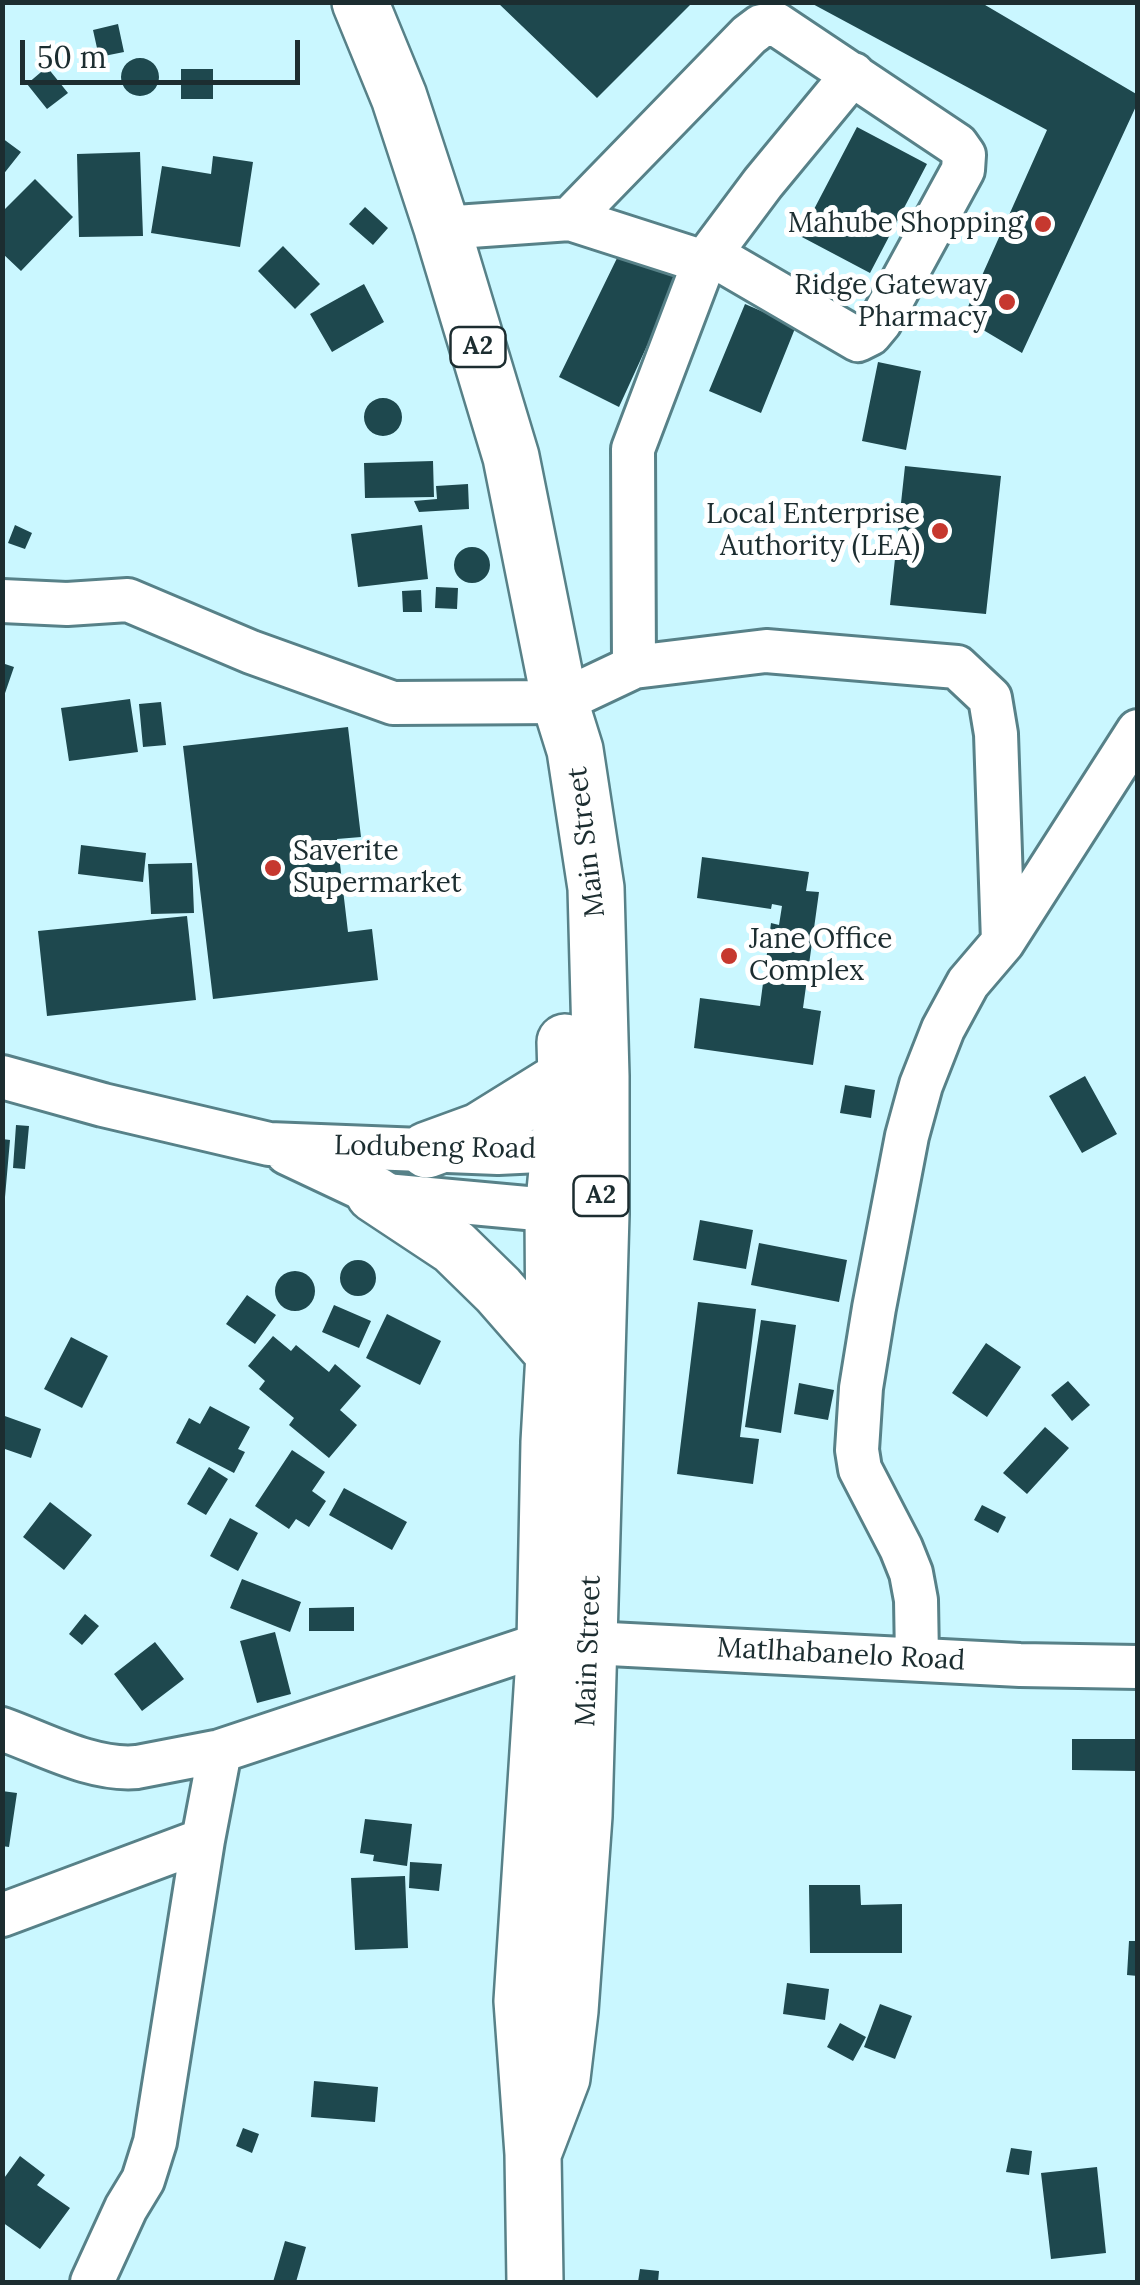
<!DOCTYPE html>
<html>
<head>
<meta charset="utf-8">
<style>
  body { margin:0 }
  #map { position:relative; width:1140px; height:2285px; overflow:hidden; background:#caf7ff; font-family:Lora,serif }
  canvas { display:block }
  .frame { position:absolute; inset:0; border:5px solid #1c2d30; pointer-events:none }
  .scale { position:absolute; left:20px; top:40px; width:280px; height:45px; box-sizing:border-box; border:5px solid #1c2d30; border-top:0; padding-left:12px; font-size:30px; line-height:35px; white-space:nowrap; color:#1c2d30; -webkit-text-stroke:8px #fff; paint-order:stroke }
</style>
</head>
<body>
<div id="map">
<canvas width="1140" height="2285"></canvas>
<div class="frame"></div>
<div class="scale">50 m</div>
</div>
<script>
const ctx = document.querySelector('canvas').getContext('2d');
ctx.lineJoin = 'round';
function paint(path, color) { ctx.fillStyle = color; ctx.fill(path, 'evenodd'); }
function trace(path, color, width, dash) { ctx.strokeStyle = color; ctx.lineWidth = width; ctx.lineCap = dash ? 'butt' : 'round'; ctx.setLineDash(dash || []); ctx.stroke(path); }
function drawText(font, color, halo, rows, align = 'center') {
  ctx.font = font + ' Lora,serif'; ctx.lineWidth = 10; ctx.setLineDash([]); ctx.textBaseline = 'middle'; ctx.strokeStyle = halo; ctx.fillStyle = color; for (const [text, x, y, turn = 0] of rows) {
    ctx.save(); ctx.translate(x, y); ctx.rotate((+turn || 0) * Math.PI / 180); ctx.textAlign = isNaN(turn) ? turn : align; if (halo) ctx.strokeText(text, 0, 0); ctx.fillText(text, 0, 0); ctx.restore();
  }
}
paint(new Path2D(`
  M497,2H693L597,98Z
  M809,2H980L1138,95V102L1022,353L963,318L1047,130Z
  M118,24L124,52L99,57L93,30Z
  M121 77a19 19 0 1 1 38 0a19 19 0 1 1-38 0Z
  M47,67L68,93L47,109L27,84Z
  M181,69H213V99H181Z
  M857,127L927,164L870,273L800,236Z
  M2,138L21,152L2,176Z
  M140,152L143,236L79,237L77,154Z
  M213,156L253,162L240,247L151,233L162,166L211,174Z
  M35,179L73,217L21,271L2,253V212Z
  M365,207L388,228L373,245L349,224Z
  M283,246L320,284L295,309L258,271Z
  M620,252L678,278L619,407L559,377Z
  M364,284L384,322L332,352L310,314Z
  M745,304L796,326L761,413L709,391Z
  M878,362L921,371L906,450L862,441Z
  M364 417a19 19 0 1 1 38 0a19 19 0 1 1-38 0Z
  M433,461L434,497L365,498L364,463Z
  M905,466L1001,476L986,614L890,605Z
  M468,484L469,509L419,512L414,501L437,499L436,486Z
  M15,525L32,533L25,549L8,543Z
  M422,525L428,579L358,587L351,534Z
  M454 565a18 18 0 1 1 36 0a18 18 0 1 1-36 0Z
  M436,587L458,588L457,609L435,608Z
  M421,590L422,612H403L402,591Z
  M2,663L14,667L3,699H2Z
  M130,699L138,752L69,761L61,708Z
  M161,702L166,745L143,747L139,704Z
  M348,727L361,837L337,839L348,932L372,929L378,980L213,999L183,746Z
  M81,845L146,853L143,882L78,874Z
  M702,857L809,872L806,891L819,892L803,1008L821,1011L813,1065L694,1048L700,998L760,1006L771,923L779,925L782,906L772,904L771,909L697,898Z
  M192,863L194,913L151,914L148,864Z
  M187,916L196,1000L47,1016L38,931Z
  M1085,1076L1117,1134L1082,1153L1049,1096Z
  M845,1085L875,1090L871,1118L840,1113Z
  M16,1125L29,1126L25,1169L13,1168Z
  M2,1139L10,1140L5,1197H2Z
  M700,1220L753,1230L746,1269L693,1260Z
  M759,1243L847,1260L839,1302L751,1285Z
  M340 1278a18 18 0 1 1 36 0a18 18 0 1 1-36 0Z
  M275 1291a20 20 0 1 1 40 0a20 20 0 1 1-40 0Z
  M247,1295L276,1315L255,1344L226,1324Z
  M698,1302L756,1309L740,1437L759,1439L753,1484L677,1474Z
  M334,1305L371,1321L359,1348L322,1332Z
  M387,1314L441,1341L420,1385L366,1358Z
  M761,1320L796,1325L781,1433L745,1427Z
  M273,1336L291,1351L296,1345L329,1372L335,1364L361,1386L340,1410L357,1425L329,1458L289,1425L294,1418L259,1389L265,1381L248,1366Z
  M71,1337L108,1356L82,1408L44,1389Z
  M986,1343L1021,1367L987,1417L952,1393Z
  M1068,1381L1090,1405L1072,1421L1051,1395Z
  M799,1383L834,1390L828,1420L794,1414Z
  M210,1406L250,1427L238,1449L245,1452L234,1473L176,1443L189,1418L200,1424Z
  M2,1415L41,1429L31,1458L2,1448Z
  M1045,1427L1069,1448L1027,1494L1003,1473Z
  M292,1450L325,1472L312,1491L326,1501L309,1527L296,1519L289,1529L255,1506Z
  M209,1467L228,1479L206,1515L187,1504Z
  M344,1488L407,1522L392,1550L329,1515Z
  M50,1502L92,1535L64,1570L23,1537Z
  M982,1505L1006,1517L998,1533L974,1520Z
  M230,1518L258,1533L238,1571L210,1556Z
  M242,1579L301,1602L290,1632L230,1608Z
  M354,1607V1631H309V1608Z
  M85,1614L99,1626L82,1645L69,1634Z
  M275,1632L291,1694L257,1703L240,1641Z
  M155,1642L184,1679L142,1711L114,1674Z
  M1072,1739H1138V1771L1072,1770Z
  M2,1791L17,1793L9,1847L2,1846Z
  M365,1819L412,1824L407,1866L373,1861L374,1855L360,1853Z
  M410,1862L442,1864L439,1891L409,1888Z
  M405,1876L408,1948L355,1950L351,1878Z
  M809,1885H860L861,1905L902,1904V1953H810Z
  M1129,1941H1138V1976L1127,1975Z
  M787,1983L829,1989L825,2020L783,2014Z
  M880,2004L912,2016L895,2059L864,2047Z
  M840,2023L866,2037L853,2061L827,2047Z
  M314,2081L378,2087L375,2122L311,2117Z
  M243,2128L259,2134L252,2153L236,2146Z
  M1011,2148L1032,2151L1029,2175L1006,2172Z
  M20,2156L45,2175L37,2185L70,2208L40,2249L2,2222V2181Z
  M1097,2167L1106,2253L1051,2259L1041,2173Z
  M285,2241L306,2247L296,2282H273Z
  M640,2269L659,2271L658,2282H638Z`), '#1e484e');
const minor = new Path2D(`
  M570,219L704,262L763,183L853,74
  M442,228L570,219L749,35L761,26L776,24L957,145L964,155L963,170L880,322L870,334L858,340L719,259L704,262L633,449L634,667
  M2,601L67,604L128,600L251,652L393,703L560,702L634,667L766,651L957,667L990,698L996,734L1003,942
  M2,1077L103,1105L269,1144L498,1153L560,1150L588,1156
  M287,1153L374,1194L581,1213
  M917,1658L916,1600L911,1573L901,1548L860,1469L857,1450L861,1388L874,1308L907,1136L921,1085L943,1029L968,983L1003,942L1138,731
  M2,1729C44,1744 92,1771 137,1767L220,1751L545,1643H590L1020,1665L1138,1667
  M2,1915L203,1840
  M92,2282L126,2208L143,2180L155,2142L203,1840L220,1751`);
const highway = new Path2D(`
  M360,2L399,97L442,228L511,457L560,702L575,750L596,888L601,1076V1214L584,1816L570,2011L562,2078L533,2154
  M427,1150L479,1131L566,1077
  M374,1194L454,1247L498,1290L554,1354
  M535,2282L533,2154L522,2001L545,1643L549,1442L554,1354L553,1212L566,1077L565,1042`);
trace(minor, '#578188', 48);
trace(highway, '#578188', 60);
trace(minor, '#fff', 42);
trace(highway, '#fff', 55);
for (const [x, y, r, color] of [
  [1043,224,10,"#c6382f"],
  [1007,302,10,"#c6382f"],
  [940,531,10,"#c6382f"],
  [273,868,10,"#c6382f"],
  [729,956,10,"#c6382f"]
]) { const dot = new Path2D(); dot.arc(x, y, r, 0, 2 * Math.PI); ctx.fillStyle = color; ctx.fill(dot); trace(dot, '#fff', 4); }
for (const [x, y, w] of [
  [478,347,55],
  [601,1196,55]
]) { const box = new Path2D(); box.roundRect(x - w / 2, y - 20, w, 40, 8); ctx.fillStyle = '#fff'; ctx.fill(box); trace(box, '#1c2d30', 2.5); }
drawText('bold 25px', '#1c2d30', null, [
  ["A2",478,347],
  ["A2",601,1196]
]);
drawText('28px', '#1c2d30', '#fff', [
  ["Mahube Shopping",1023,224],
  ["Ridge Gateway",987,286],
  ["Pharmacy",987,318],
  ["Local Enterprise",920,515],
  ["Authority (LEA)",920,547],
  ["Saverite",293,852,"left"],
  ["Supermarket",293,884,"left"],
  ["Jane Office",749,940,"left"],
  ["Complex",749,972,"left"]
], 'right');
drawText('28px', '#1c2d30', '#fff', [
  ["Main Street",587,842,-97],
  ["Lodubeng Road",435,1148,1],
  ["Main Street",589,1651,-88],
  ["Matlhabanelo Road",841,1655,3]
]);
</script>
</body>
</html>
